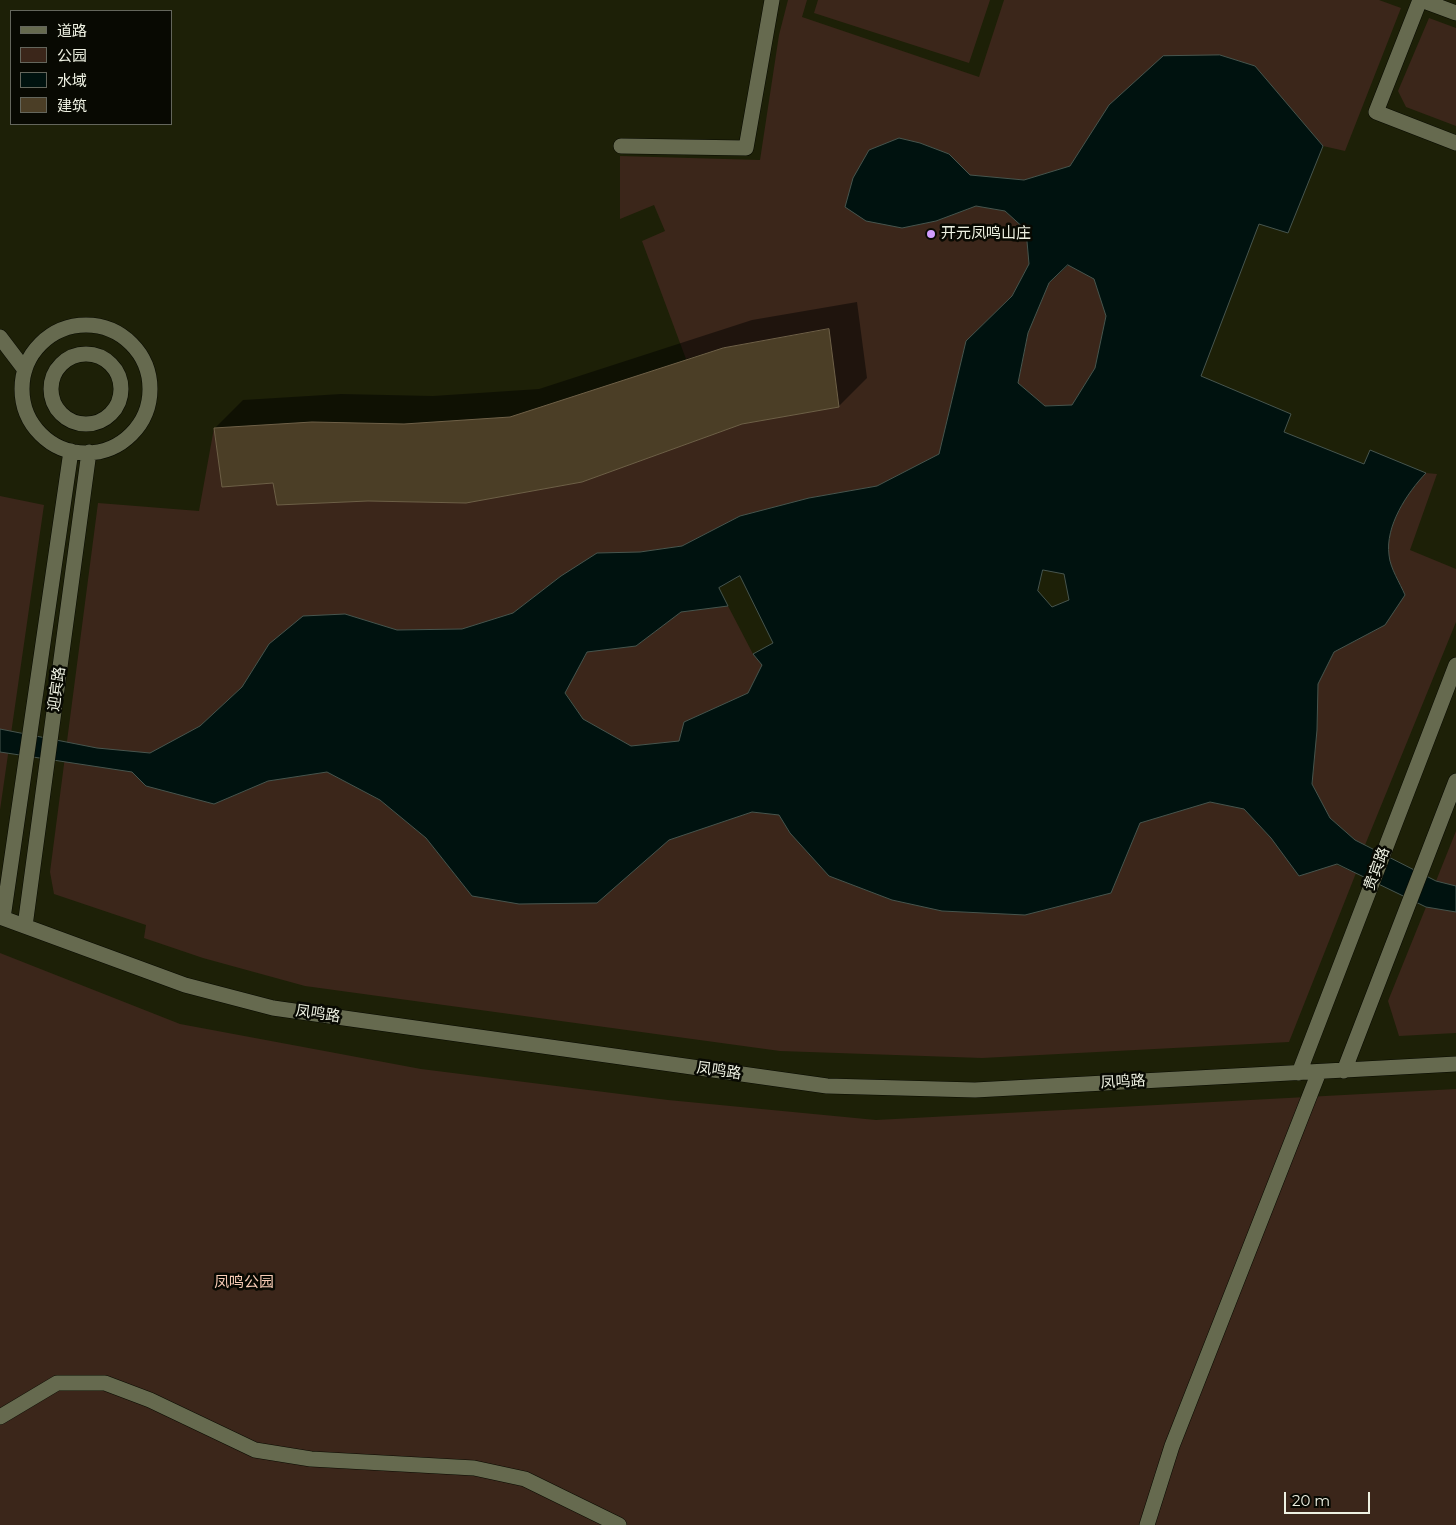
<!DOCTYPE html>
<html>
<head>
<meta charset="utf-8">
<style>
  body { margin:0 }
  #map { position:relative; width:1456px; height:1525px; overflow:hidden; background:#1d2007; font-family:Montserrat,"Noto Sans SC",sans-serif }
  canvas { display:block }
  .legend { position:absolute; left:10px; top:10px; width:162px; height:115px; box-sizing:border-box; background:#080902; border:1px solid #64665c; margin:0; padding:6px 9px; list-style:none; font-size:15px; color:#eef1e2 }
  .legend li { display:flex; align-items:center; gap:10px; height:25px }
  .legend b { width:25px; border:1px solid #64665c }
  .scale { position:absolute; left:1284px; top:1492px; width:86px; height:22px; box-sizing:border-box; border:2px solid #eef1e2; border-top:0; padding-left:6px; font-size:15px; line-height:18px; white-space:nowrap; color:#eef1e2; -webkit-text-stroke:4px #080902; paint-order:stroke }
</style>
</head>
<body>
<div id="map">
<canvas width="1456" height="1525"></canvas>
<ul class="legend">
<li><b style="height:6px;background:#666a4f"></b>道路</li>
<li><b style="height:14px;background:#3b261a"></b>公园</li>
<li><b style="height:14px;background:#00120f"></b>水域</li>
<li><b style="height:14px;background:#4b3e26"></b>建筑</li>
</ul>
<div class="scale">20 m</div>
</div>
<script>
const ctx = document.querySelector('canvas').getContext('2d');
ctx.lineJoin = 'round';
function paint(path, color) { ctx.fillStyle = color; ctx.fill(path, 'evenodd'); }
function trace(path, color, width, dash) { ctx.strokeStyle = color; ctx.lineWidth = width; ctx.lineCap = dash ? 'butt' : 'round'; ctx.setLineDash(dash || []); ctx.stroke(path); }
function drawText(font, color, halo, rows, align = 'center') {
  ctx.font = font + ' Montserrat,"Noto Sans SC",sans-serif'; ctx.lineWidth = 5; ctx.setLineDash([]); ctx.textBaseline = 'middle'; ctx.strokeStyle = halo; ctx.fillStyle = color; for (const [text, x, y, turn = 0] of rows) {
    ctx.save(); ctx.translate(x, y); ctx.rotate((+turn || 0) * Math.PI / 180); ctx.textAlign = isNaN(turn) ? turn : align; if (halo) ctx.strokeText(text, 0, 0); ctx.fillText(text, 0, 0); ctx.restore();
  }
}
paint(new Path2D(`
  M788,0H807L802,17L979,77L1004,0H1379L1401,8L1345,151L1323,146L1255,66L1220,55L1163,56L1090,138L1070,166L1024,180L970,175L949,154L920,143L899,138L869,150L902,228L936,221L976,206L1005,211L1026,230L1029,264L1012,296L966,341L939,454L877,486L809,498L740,516L682,546L640,552L561,576L513,613L462,629L397,630L345,614L269,644L242,687L200,726L150,754L214,804L268,781L327,772L380,800L426,838L472,896L597,903L669,840L752,812L779,815L790,833L829,876L892,900L942,911L1025,915L1111,893L1140,823L1210,802L1244,809L1271,838L1356,873L1289,1042L982,1058L780,1051L305,986L203,958L144,938L146,925L54,894L50,872L98,503L199,511L214,428L222,487L273,483L277,505L368,501L466,503L582,482L742,424L839,407L829,330L723,348L686,359L642,241L665,231L654,205L620,219V156L760,160L779,35Z
  M818,0H990L969,63L814,13Z
  M1429,18L1456,28V126L1406,107L1398,91Z
  M1068,265L1094,278L1106,316L1095,368L1072,405L1045,406L1018,383L1028,333L1049,283Z
  M1426,473L1437,474L1410,550L1456,569V622L1365,845L1355,840L1330,818L1312,784L1317,730L1318,684L1334,652L1385,625L1405,595C1400,583 1390,568 1389,556C1385,526 1407,493 1426,473Z
  M0,496L44,505L0,810Z
  M728,606L753,654L763,665L748,693L684,722L680,741L631,746L583,719L565,692L587,652L636,646L681,612Z
  M1456,831V886L1436,881Z
  M1426,907L1456,912V1033L1399,1036L1388,1001Z
  M0,953L180,1024L421,1069L668,1100L876,1120L1456,1089V1525H0Z`), '#3b261a');
const water = new Path2D(`
  M1220,55L1255,66L1323,146L1288,233L1259,224L1201,376L1291,414L1284,432L1364,464L1370,450L1426,473C1407,493 1385,526 1389,555C1390,568 1400,583 1405,595L1385,625L1334,652L1318,684L1317,730L1312,784L1330,818L1355,840L1436,881L1456,886V912L1426,907L1337,864L1299,876L1271,838L1244,809L1210,802L1140,823L1111,893L1025,915L942,911L892,900L829,876L790,833L779,815L752,812L669,840L597,903L519,904L472,896L426,838L380,800L327,772L268,781L214,804L146,786L132,772L0,752V729L97,748L150,753L200,726L242,687L269,644L303,616L345,614L397,630L462,629L513,613L561,576L597,553L640,552L682,546L740,516L809,498L877,486L939,454L966,341L1012,296L1029,264L1026,230L1005,211L976,206L936,221L902,228L866,221L845,207L853,178L869,150L899,138L920,143L949,154L970,175L1024,180L1070,166L1109,105L1163,56ZM1068,265L1094,279L1106,316L1095,368L1072,405L1045,406L1018,383L1028,333L1049,283ZM1043,570L1064,574L1069,600L1052,607L1038,591ZM740,576L773,643L753,654L762,665L748,693L684,722L679,741L631,746L583,719L565,693L587,652L636,646L681,612L728,606L719,588Z`);
paint(water, '#00120f');
trace(water, '#47554e', 1);
paint(new Path2D(`
  M857,302L867,378L839,406L275,482L215,428L243,400L341,394L433,396L539,389L752,320Z`), '#0007');
const building = new Path2D(`
  M829,329L839,407L742,424L582,482L466,503L368,501L277,505L273,483L222,487L214,428L312,422L404,424L510,417L723,348Z`);
paint(building, '#4b3e26');
trace(building, '#6e6047', 1);
const street = new Path2D(`
  M1420,0L1376,112L1456,143
  M1421,0L1456,13
  M621,146L746,148L772,0
  M22 389a64 64 0 1 1 128 0a64 64 0 1 1-128 0Z
  M0,337L25,370
  M51 389a35 35 0 1 1 70 0a35 35 0 1 1-70 0Z
  M0,917L185,985L273,1008L827,1086L975,1090L1456,1064
  M3,918L71,451
  M25,926L89,452
  M1344,1071L1456,781
  M1299,1073L1456,665
  M0,1417L57,1383H105L150,1400L255,1450L311,1459L474,1468L525,1479L619,1525
  M1147,1525L1172,1446L1319,1072`);
trace(street, '#080a00', 16);
trace(street, '#666a4f', 15);
for (const [x, y, r, color] of [
  [931,234,5,"#d19dfe"]
]) { const dot = new Path2D(); dot.arc(x, y, r, 0, 2 * Math.PI); ctx.fillStyle = color; ctx.fill(dot); trace(dot, '#080902', 2); }
drawText('15px', '#eef1e2', '#080902', [
  ["开元凤鸣山庄",941,234]
], 'left');
drawText('15px', '#eef1e2', '#080902', [
  ["迎宾路",57,689,-82],
  ["贵宾路",1377,869,-69],
  ["凤鸣路",318,1014,8],
  ["凤鸣路",719,1071,8],
  ["凤鸣路",1123,1082,-3]
]);
drawText('15px', '#f8ccb6', '#080902', [
  ["凤鸣公园",244,1283]
]);
</script>
</body>
</html>
